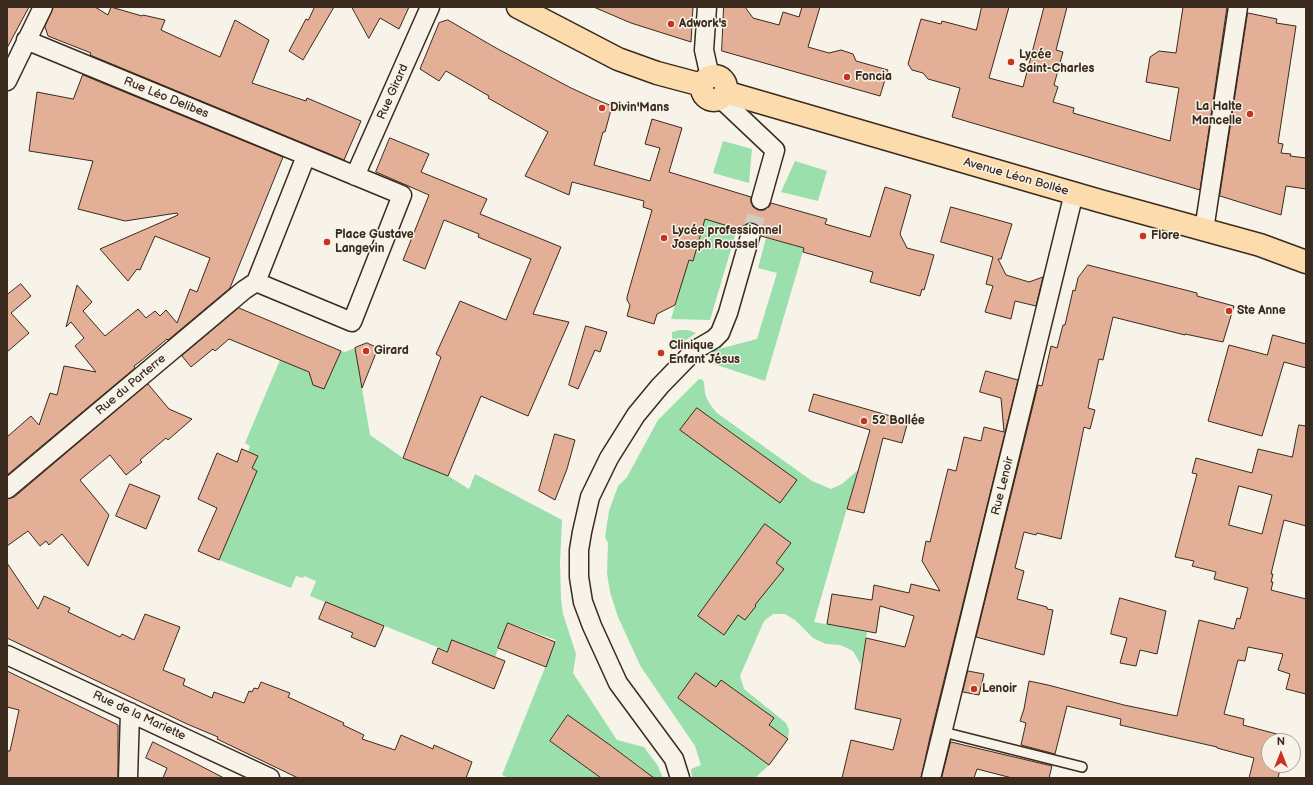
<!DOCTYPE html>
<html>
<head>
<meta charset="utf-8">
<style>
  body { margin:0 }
  #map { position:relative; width:1313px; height:785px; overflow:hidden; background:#f7f3e8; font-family:"Balsamiq Sans",sans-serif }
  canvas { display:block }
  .frame { position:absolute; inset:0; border:8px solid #3b2a1e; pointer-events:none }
  .north { position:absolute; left:1261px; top:733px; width:40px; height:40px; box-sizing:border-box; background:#f7f3e8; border:1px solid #aca397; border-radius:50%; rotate:0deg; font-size:11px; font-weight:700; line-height:16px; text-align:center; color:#3b2a1e }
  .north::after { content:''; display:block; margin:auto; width:14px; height:18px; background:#c8321e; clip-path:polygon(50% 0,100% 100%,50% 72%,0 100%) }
</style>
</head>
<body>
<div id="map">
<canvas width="1313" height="785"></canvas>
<div class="frame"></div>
<div class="north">N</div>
</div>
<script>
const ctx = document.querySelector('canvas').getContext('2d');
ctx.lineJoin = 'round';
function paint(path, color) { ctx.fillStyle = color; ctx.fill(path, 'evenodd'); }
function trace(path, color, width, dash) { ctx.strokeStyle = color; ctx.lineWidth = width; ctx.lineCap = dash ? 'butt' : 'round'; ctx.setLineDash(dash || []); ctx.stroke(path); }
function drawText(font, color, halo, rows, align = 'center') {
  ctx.font = font + ' "Balsamiq Sans",sans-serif'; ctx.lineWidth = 3; ctx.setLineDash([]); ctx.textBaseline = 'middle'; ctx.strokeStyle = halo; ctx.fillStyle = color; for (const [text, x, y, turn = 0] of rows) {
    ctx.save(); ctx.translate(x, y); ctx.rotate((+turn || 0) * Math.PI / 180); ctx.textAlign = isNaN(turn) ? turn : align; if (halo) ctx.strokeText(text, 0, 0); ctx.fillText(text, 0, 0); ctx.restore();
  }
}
paint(new Path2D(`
  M723,141L752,149L749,183L713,173Z
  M795,161L827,171L818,201L781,192Z
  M705,219L737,229L710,320L671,319L689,260L693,261Z
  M766,238L804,248L765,381L714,364C710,360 710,353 715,350L757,339L777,273L758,268Z
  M679,330H688L696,333L671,351L672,345V332Z
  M355,348L370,435L403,458L448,476L469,489L475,474L562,520L560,563L561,599L563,614L576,654L573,673L617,740L644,747L658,766L663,778H637L643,769L568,715L550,741L601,778H509L502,775L556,640L509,623L495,657L453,640L447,651L310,596L316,581L304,576L303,578L296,576L291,588L219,560L257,471L252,468L258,456L248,452L250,446L245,443L280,360L315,375L340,351L345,352Z
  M699,379L703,380C705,385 704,388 705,393C707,401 712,407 717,413L812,481L831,489L842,484L858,470L814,622L867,632L861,665L853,651L840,645L826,644L813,638L795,620L785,614H773L764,621L740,676L744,689L786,723L789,730L788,739L769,765L755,778H692L691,769L701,765L695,746L641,667L618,617L610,592L607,573L608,543L605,537L609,511L618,486L627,477L658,420Z`), '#9adfac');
const building = new Path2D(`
  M7,7H29L7,48Z
  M53,7H95L108,15L111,7L142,16L143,15L165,20L161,30L220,57L235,20L269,40L252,83L306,101L307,98L361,121L344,160L90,55L91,53L48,36L45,27Z
  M315,7H334L303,60L289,51L306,19L308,20Z
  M352,7H409L399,29L380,18L369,38Z
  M594,7H693L691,42L631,23Z
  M724,7H745L753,18L779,25L783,12L799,17L802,7H820L808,47L829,53L841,50L853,54L856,61L888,70L880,96L722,51Z
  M982,7H1009L989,78L1023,87L1044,7H1067L1056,50L1063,52L1054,85L1058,87L1053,102L1074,108L1073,113L1170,141L1179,88L1146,82L1150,57L1159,51L1176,53L1183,7H1227L1200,190L952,117L960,88L928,79L923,73L912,70L908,64L921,19L941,24L942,21L976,30Z
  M1248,13L1277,19L1276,23L1296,26L1278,143L1283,144L1281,153L1291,154L1290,156L1306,158V189L1286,186L1281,215L1220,196Z
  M448,20L496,48L571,88L595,99L612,106L605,132H603L594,165L650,181L660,148L645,144L652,119L682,128L669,172L751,197V203L753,207L758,210H764L769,207L771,203L827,219L825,224L870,237L885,187L911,195L900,234L907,248L934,255L924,290L922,289L920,296L870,282L873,272L803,252L804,248L761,236V230L758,225L754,223H748L743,226L741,230L705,219L693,261L689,260L675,305L657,314L654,324L627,316L630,305L627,300V297L652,210L643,207L644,201L572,182L569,195L525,176L548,132L488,98L489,96L446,71L439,81L420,69L439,23Z
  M83,75L283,157L230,288L168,340L167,339L142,360L134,366L135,368L7,475V437L31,416L39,425L50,393L57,395L64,366L96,372L75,346L84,338L71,322L66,327L77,285L92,302L83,311L105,336L138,309L146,318L155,311L160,316L166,310L177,323L190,289L197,292L210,258L155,236L140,270L137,269L128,281L100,249L178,215L177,213L125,221L78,209L93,161L29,151L37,92L73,99Z
  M390,138L429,154L421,172L487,199L480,214L561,247L533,314L569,322L528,416L481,396L448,476L403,458L441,357L436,354L460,301L506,320L531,259L478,237L479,234L444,220L425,269L403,260L429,195L376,172Z
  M951,207L1012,224L1001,259H998L1006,275L1029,282L1043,277L1036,306L1015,301L1011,319L985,312L993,286L986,284L993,257L941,242Z
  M1088,265L1197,293V296L1234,306L1223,342L1185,334V335L1113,317L1103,360L1099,359L1088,408L1095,410L1090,429L1084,427L1061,539L1037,533L1036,535L1024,532L1015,568L1024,571L1017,599L1047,607V609L1053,610L1044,655L976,637L1038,385L1042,386L1051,346L1057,348L1063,325H1065L1073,290L1075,291L1078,278Z
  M21,284L31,296L11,313L29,333L7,352V295Z
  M239,308L341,351L324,389L313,385L309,372L229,339L215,351L213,349L191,367L182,356Z
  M586,326L607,332L600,352L595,350L578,389L569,385Z
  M1273,335L1306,344V368L1284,362L1262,436L1208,421L1229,345L1267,355Z
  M367,343L378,348L362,388L355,348Z
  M986,371L1018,380L930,737L921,778H842L851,740L893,750L901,719L855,709L866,638L905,647L914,616L880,606L876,633L827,624L832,594L872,600L874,585L909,593L911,584L940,591L922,561L926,541L930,542L948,469L956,471L964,437L981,441L984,427L1004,432L1001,398L980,392Z
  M148,384L169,409L192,419L168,440L166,438L140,460L142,462L126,475L110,455L80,480L109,515L88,566L62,534L49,545L46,541L40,546L28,531L7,546V499L14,497Z
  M814,394L908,421L902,443L883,438L864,513L847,509L870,430L809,411Z
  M697,408L797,480L780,503L680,430Z
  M1299,425L1306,426V526L1284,520L1271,574H1273L1271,582H1273L1271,590L1306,599V694L1286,689L1290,674L1278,670L1283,654L1248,647L1245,661L1238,660L1224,714L1244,719L1243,725L1288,737L1287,741H1269V765H1281L1278,778H1249L1254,758L1217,748V747L1120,725L1121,719L1067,706L1055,754L1021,745L1026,723L1020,721L1024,709L1029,681L1048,685L1124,705L1177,716L1199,620L1234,629L1237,618L1240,619L1248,588L1214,579L1216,572L1192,566L1194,561L1175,557L1197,474L1192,473L1196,458L1252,473L1258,449L1292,457ZM1239,486L1272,495L1262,534L1229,525Z
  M555,434L575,440L567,469L555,500L539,491Z
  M242,449L258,456L252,468L257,471L219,560L198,551L217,508L198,499L217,453L237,462Z
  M130,484L160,496L146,529L116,516Z
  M765,524L791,543L776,563L784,569L755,605L756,606L745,620L738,615L724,635L698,616Z
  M7,563L38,609L44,596L70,608L68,612L120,637L122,634L134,640L145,614L180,627L163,670L185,679L183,685L212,698L214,692L244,703L249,691L252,692L254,688L258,689L261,682L290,693L288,697L344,723L343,725L364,735L362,739L395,750L401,735L433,749L434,745L472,762L466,778H298L217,739L218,737L187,724L7,638Z
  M1120,598L1166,611L1157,654L1140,650L1136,666L1120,663L1127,638L1111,634Z
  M326,602L384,626L375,647L351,637L353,633L319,619Z
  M508,623L555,642L546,667L498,648Z
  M452,640L505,661L494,689L432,663L438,648L447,652Z
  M7,671L118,725V778H7V751H10L19,710L7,707Z
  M968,671L984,674L979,695L963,692Z
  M696,673L716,687L721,680L774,718L769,725L788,739L769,765L678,698Z
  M568,715L610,745L654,778H601L550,741Z
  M153,742L195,763L224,778H163L167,768L146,758Z
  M951,742L1052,766L1049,778H1012L977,769L974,778H942Z`);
paint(building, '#e3af96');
trace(building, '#3b2a1e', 1);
trace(new Path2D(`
  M751,233L761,200`), '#d1cbc0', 18, [18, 9]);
const service = new Path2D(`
  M943,732L1082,767`);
const minor = new Path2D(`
  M707,7L704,50L710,77
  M26,40L402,195L352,322L256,282
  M7,81L43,7
  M720,98L775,150L761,200
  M355,176L430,7
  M1204,230L1238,7
  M256,282L306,156
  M7,489L244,290L256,282
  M7,655L270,778
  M128,778L130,712
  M680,778L674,759L618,683L592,626L583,602L579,577V550L582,532L590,497L609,458L636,415L660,386L695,350L714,339L720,333L728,313L751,233
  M931,778L1074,193`);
const primary = new Path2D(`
  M518,7L618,59L657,73L702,85
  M702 88a12 12 0 1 1 24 0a12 12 0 1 1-24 0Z
  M725,92L1100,201L1260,245L1306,262`);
trace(service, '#3b2a1e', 12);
trace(minor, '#3b2a1e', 21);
trace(primary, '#3b2a1e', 25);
trace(service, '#f7f3e8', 9);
trace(minor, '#f7f3e8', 18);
trace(primary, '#fcdcac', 22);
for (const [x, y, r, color] of [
  [671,24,4,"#c8321e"],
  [1011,62,4,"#c8321e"],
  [847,77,4,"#c8321e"],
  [602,108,4,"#c8321e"],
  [1250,114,4,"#c8321e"],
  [1143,236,4,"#c8321e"],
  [664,238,4,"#c8321e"],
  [327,242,4,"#c8321e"],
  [1229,311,4,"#c8321e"],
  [366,351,4,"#c8321e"],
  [661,353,4,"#c8321e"],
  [864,421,4,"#c8321e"],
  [974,689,4,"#c8321e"]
]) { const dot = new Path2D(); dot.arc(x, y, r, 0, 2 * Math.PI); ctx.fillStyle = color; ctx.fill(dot); trace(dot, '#f7f3e8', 1.5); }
drawText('bold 12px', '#3b2a1e', '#f7f3e8', [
  ["Adwork's",679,24],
  ["Lycée",1019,55],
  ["Saint-Charles",1019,69],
  ["Foncia",855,77],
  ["La Halte",1242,107,"right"],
  ["Mancelle",1242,121,"right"],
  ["Divin'Mans",610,108],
  ["Lycée professionnel",672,231],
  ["Joseph Roussel",672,245],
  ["Place Gustave",335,235],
  ["Langevin",335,249],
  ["Flore",1151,236],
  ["Ste Anne",1237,311],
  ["Clinique",669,346],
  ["Enfant Jésus",669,360],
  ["Girard",374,351],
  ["52 Bollée",872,421],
  ["Lenoir",982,689]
], 'left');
drawText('12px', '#3b2a1e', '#f7f3e8', [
  ["Rue Girard",393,92,-66],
  ["Rue Léo Delibes",166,98,22],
  ["Avenue Léon Bollée",1016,177,16],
  ["Rue du Parterre",131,385,-40],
  ["Rue Lenoir",1003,486,-76],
  ["Rue de la Mariette",139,716,25]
]);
</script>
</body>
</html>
